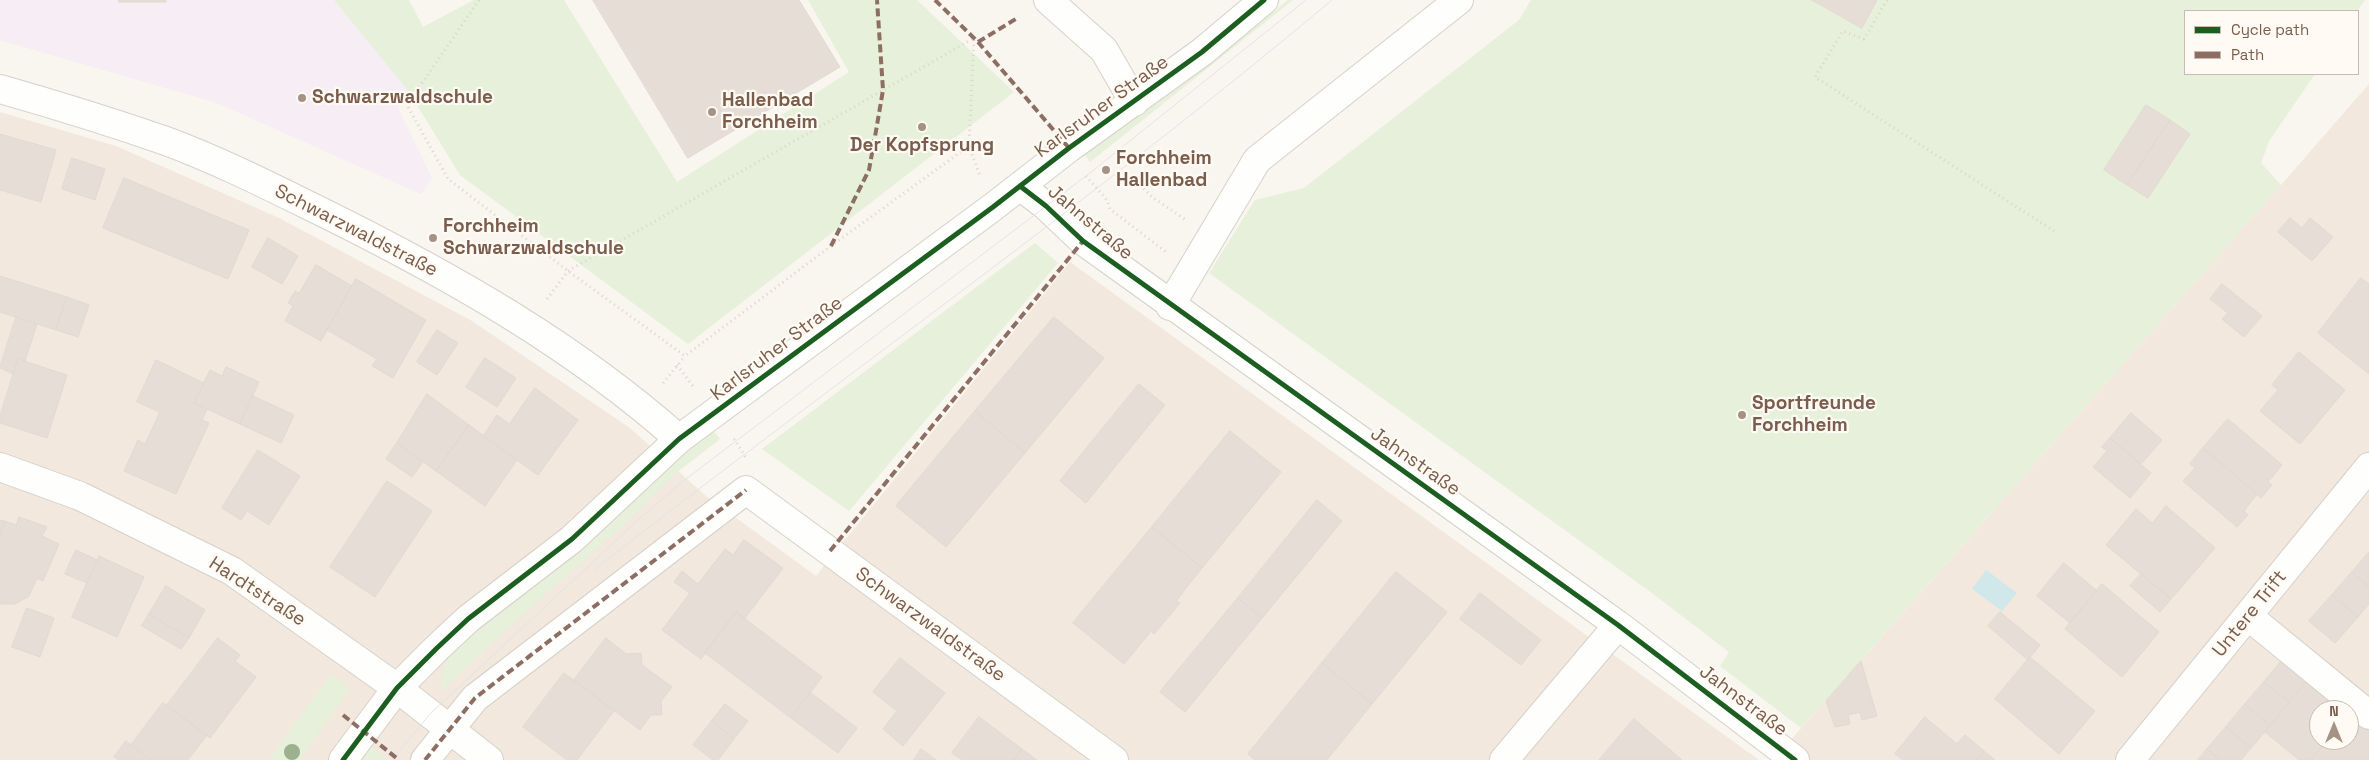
<!DOCTYPE html>
<html>
<head>
<meta charset="utf-8">
<style>
  body { margin:0 }
  #map { position:relative; width:2369px; height:760px; overflow:hidden; background:#f9f5ef; font-family:"Space Grotesk",sans-serif }
  canvas { display:block }
  .legend { position:absolute; left:2184px; top:10px; width:175px; height:65px; box-sizing:border-box; background:#fffaf3; border:1px solid #cabbb0; margin:0; padding:6px 9px; list-style:none; font-size:15px; color:#7a5d4c }
  .legend li { display:flex; align-items:center; gap:10px; height:25px }
  .legend b { width:25px; border:1px solid #cabbb0 }
  .north { position:absolute; left:2309px; top:700px; width:50px; height:50px; box-sizing:border-box; background:#fffaf3; border:1px solid #cabbb0; border-radius:50%; rotate:0deg; font-size:14px; font-weight:700; line-height:20px; text-align:center; color:#7a5d4c }
  .north::after { content:''; display:block; margin:auto; width:18px; height:22px; background:#a69285; clip-path:polygon(50% 0,100% 100%,50% 72%,0 100%) }
</style>
</head>
<body>
<div id="map">
<canvas width="2369" height="760"></canvas>
<ul class="legend">
<li><b style="height:6px;background:#1b5e20"></b>Cycle path</li>
<li><b style="height:6px;background:#8d6e63"></b>Path</li>
</ul>
<div class="north">N</div>
</div>
<script>
const ctx = document.querySelector('canvas').getContext('2d');
ctx.lineJoin = 'round';
function paint(path, color) { ctx.fillStyle = color; ctx.fill(path, 'evenodd'); }
function trace(path, color, width, dash) { ctx.strokeStyle = color; ctx.lineWidth = width; ctx.lineCap = dash ? 'butt' : 'round'; ctx.setLineDash(dash || []); ctx.stroke(path); }
function drawText(font, color, halo, rows, align = 'center') {
  ctx.font = font + ' "Space Grotesk",sans-serif'; ctx.lineWidth = 4.5; ctx.setLineDash([]); ctx.textBaseline = 'middle'; ctx.strokeStyle = halo; ctx.fillStyle = color; for (const [text, x, y, turn = 0] of rows) {
    ctx.save(); ctx.translate(x, y); ctx.rotate((+turn || 0) * Math.PI / 180); ctx.textAlign = isNaN(turn) ? turn : align; if (halo) ctx.strokeText(text, 0, 0); ctx.fillText(text, 0, 0); ctx.restore();
  }
}
paint(new Path2D(`
  M2369,84V760H1773L2281,185ZM2319,710H2349V740H2319Z
  M0,112L116,146L279,218L472,321L630,428L706,496L816,576L1070,262L1759,760H0Z`), '#f2e8dd');
paint(new Path2D(`
  M0,0H334L409,92L398,108L432,178L421,194L217,103L0,40Z`), '#f6edf5');
paint(new Path2D(`
  M334,0H409L423,27L474,0H564L677,182L849,72L808,0H917L1014,92L688,344L460,175L409,92Z
  M1288,0H1293L1090,162L1082,151L1149,109L1192,78Z
  M1531,0H2365L2357,11H2185V74H2315L2269,141L2261,163L2281,185L1801,728L1720,666L1729,652L1652,593L1209,273L1255,200L1304,188L1519,20Z
  M1035,243L1058,263L849,511L762,449Z
  M711,428L720,439L675,474L618,530L538,601L442,690L441,674L450,654L476,630L586,546L679,453Z
  M331,674L350,689L299,760H268Z
  M372,746L388,760H361Z`), '#e6f0da');
paint(new Path2D(`
  M1986,570L2017,593L2002,611L1972,589Z`), '#d0e8ea');
const building = new Path2D(`
  M119,0H166V2H119Z
  M593,0H799L840,67L688,158Z
  M1812,0H1877L1862,28Z
  M2146,105L2170,120L2127,185L2104,170Z
  M2170,120L2190,134L2148,198L2127,185Z
  M0,134L56,150L41,202L0,190Z
  M72,158L105,169L95,200L62,189Z
  M124,178L249,230L228,279L103,228Z
  M2290,218L2302,228L2310,218L2333,237L2312,261L2278,232Z
  M268,238L298,256L282,284L252,267Z
  M316,265L352,286L321,341L285,321L293,306L288,303L295,291L299,293Z
  M0,276L67,297L56,330L0,312Z
  M2361,278L2369,284V374L2318,333Z
  M356,279L426,320L393,378L372,366L377,359L327,330Z
  M2222,284L2262,316L2244,337L2222,319L2228,313L2210,299Z
  M67,297L89,305L78,337L56,330Z
  M16,317L37,324L25,361L18,359L13,374L0,368Z
  M1054,317L1104,358L1025,453L975,411Z
  M437,330L458,343L437,375L417,362Z
  M2299,352L2345,390L2300,444L2260,411L2278,390L2272,385Z
  M485,358L516,378L497,407L466,387Z
  M18,359L67,375L47,438L0,423V416Z
  M156,360L204,383L194,403L207,409L202,420L209,423L176,494L124,471L138,440L145,444L160,412L137,402Z
  M226,367L259,382L240,424L194,403L210,370L222,376Z
  M1139,384L1165,405L1086,503L1060,481Z
  M535,388L578,420L538,475L483,436L497,415L509,424Z
  M427,394L469,425L436,471L397,443Z
  M253,396L294,415L281,443L240,424Z
  M975,411L1025,453L946,547L896,506Z
  M2131,413L2162,440L2141,464L2110,438Z
  M2228,419L2282,465L2268,482L2272,485L2261,498L2203,448Z
  M469,425L517,460L485,506L436,471Z
  M1230,431L1281,472L1202,568L1152,527Z
  M2110,438L2151,473L2130,498L2093,467L2107,451L2102,447Z
  M397,443L423,462L412,477L386,459Z
  M2203,448L2257,494L2244,511L2248,515L2237,527L2183,481L2195,468L2190,464Z
  M258,450L300,476L269,525L247,511L241,520L222,508Z
  M387,481L432,511L375,597L330,567Z
  M1317,500L1342,521L1262,618L1238,598Z
  M2166,506L2215,548L2171,599L2106,545L2136,509L2152,523Z
  M19,517L47,527L42,536L59,544L43,581L37,578L29,596L15,604H0V535L5,521L16,525Z
  M0,520L5,521L0,535Z
  M1152,527L1202,568L1176,601L1180,603L1154,634L1151,631L1124,664L1073,623Z
  M744,540L783,568L745,618L736,612L701,659L662,630L690,593L674,582L682,571L698,584L725,549L733,555Z
  M76,550L97,560L87,583L65,574Z
  M2369,552V587L2352,572Z
  M99,556L144,577L117,637L72,617Z
  M2064,563L2097,591L2070,623L2037,596Z
  M1396,572L1447,612L1372,704L1322,663Z
  M2352,572L2369,587V604L2358,617L2332,595Z
  M2141,574L2171,599L2160,612L2130,586Z
  M2102,584L2159,632L2122,677L2065,629Z
  M166,586L205,610L189,638L149,614Z
  M1480,593L1541,640L1521,665L1460,619Z
  M2332,595L2358,617L2335,643L2309,621Z
  M1238,598L1262,618L1185,712L1160,692Z
  M27,608L54,618L40,657L12,647Z
  M736,612L822,677L791,718L705,653Z
  M2000,612L2040,645L2028,660L1988,626Z
  M149,614L189,638L181,649L142,626Z
  M218,638L240,655L235,661L256,677L210,738L167,705Z
  M606,638L626,654L641,653L642,665L672,687L661,701L662,715H651L640,730L574,680Z
  M2030,657L2095,711L2059,754L1995,699Z
  M900,658L945,693L903,746L883,729L897,711L873,692Z
  M2284,658L2309,679L2289,702L2264,682Z
  M1861,661L1877,716L1862,720L1860,712L1848,715L1850,724L1835,727L1826,701Z
  M1322,663L1372,704L1327,760H1255L1248,754Z
  M564,673L614,711L577,760H567L523,727Z
  M2309,679L2346,710H2319V740H2328L2311,760H2299L2265,732Z
  M2264,682L2289,702L2270,726L2245,704Z
  M811,693L857,728L838,753L791,718Z
  M163,703L207,735L188,760H151L131,745Z
  M725,704L748,721L734,739L712,721Z
  M2245,704L2270,726L2251,748L2226,727Z
  M2351,714L2369,729V760H2311L2328,740H2349Z
  M979,717L1022,749L1014,760H962L952,753Z
  M1925,717L1957,744L1965,735L1984,751L1976,760H1903L1895,754Z
  M1634,719L1682,760H1599Z
  M712,721L734,739L718,760H713L693,745Z
  M2226,727L2251,748L2241,760H2220L2207,749Z
  M126,741L131,745L151,760H119L114,757Z
  M921,749L936,760H914Z
  M1022,749L1037,760H1014Z
  M2207,749L2220,760H2198Z
  M1984,751L1995,760H1976Z`);
paint(building, '#e6ded6');
trace(building, '#e3d9d1', 1);
const minor = new Path2D(`
  M1048,0L1104,50L1134,102
  M0,89C56,105 111,122 166,141C220,161 273,188 324,213C451,276 573,345 679,439
  M1020,186L1046,206L1083,241L1618,625L1795,760
  M1170,306L1257,160L1459,0
  M0,467L80,496L232,571L397,688L489,760
  M2248,616L2369,715
  M343,760L397,688L437,648L468,619L572,539L679,439L993,207L1069,148L1202,52L1264,0
  M425,760L475,698L746,490L1114,760
  M1504,760L1618,625
  M2130,760L2369,467`);
trace(minor, '#d7d1ca', 30);
trace(new Path2D(`
  M479,0L407,105L448,179L568,271L685,356L831,246L969,146
  M1887,0L1864,39L1843,31L1815,77L2054,231
  M1086,176L1107,200L1110,209L1166,252
  M1133,178L1152,197L1186,220
  M547,299L568,271L974,38L969,146L980,176
  M677,365L695,389
  M663,383L685,356
  M734,439L747,459`), '#dbd4cf', 3, [1, 4]);
trace(minor, '#fefefd', 28);
trace(new Path2D(`
  M594,570C838,379 1094,200 1332,0
  M392,760L430,714L638,520L682,482L1086,176L1306,0`), '#e6e3e6', 1);
trace(new Path2D(`
  M935,0L978,42L1069,148
  M978,42L1019,17
  M831,246L869,170L876,131L883,90L877,0
  M830,551L1083,241
  M343,715L399,760
  M425,760L475,698L746,490`), '#8d6e63', 4, [8, 4]);
trace(new Path2D(`
  M1020,186L1046,206L1083,241L1618,625L1795,760
  M343,760L397,688L437,648L468,619L572,539L679,439L993,207L1069,148L1202,52L1264,0`), '#1b5e20', 5);
ctx.fillStyle = '#9db18f';
for (const [x, y] of [
  [292,752]
]) { ctx.beginPath(); ctx.arc(x, y, 8, 0, 2 * Math.PI); ctx.fill(); }
for (const [x, y, r, color] of [
  [302,98,5,"#a69285"],
  [712,112,5,"#a69285"],
  [922,127,5,"#a69285"],
  [1106,170,5,"#a69285"],
  [433,238,5,"#a69285"],
  [1742,415,5,"#a69285"]
]) { const dot = new Path2D(); dot.arc(x, y, r, 0, 2 * Math.PI); ctx.fillStyle = color; ctx.fill(dot); trace(dot, '#fffaf3', 2); }
drawText('bold 19px', '#7a5d4c', '#fffaf3', [
  ["Schwarzwaldschule",312,98],
  ["Hallenbad",722,101],
  ["Forchheim",722,123],
  ["Der Kopfsprung",922,146,"center"],
  ["Forchheim",1116,159],
  ["Hallenbad",1116,181],
  ["Forchheim",443,227],
  ["Schwarzwaldschule",443,249],
  ["Sportfreunde",1752,404],
  ["Forchheim",1752,426]
], 'left');
drawText('19px', '#7a5d4c', '#fffaf3', [
  ["Karlsruher Straße",1102,107,-36],
  ["Jahnstraße",1090,223,40],
  ["Schwarzwaldstraße",356,231,27],
  ["Karlsruher Straße",777,349,-37],
  ["Jahnstraße",1415,462,35],
  ["Hardtstraße",257,592,33],
  ["Untere Trift",2250,614,-51],
  ["Schwarzwaldstraße",930,625,36],
  ["Jahnstraße",1743,701,37]
]);
</script>
</body>
</html>
